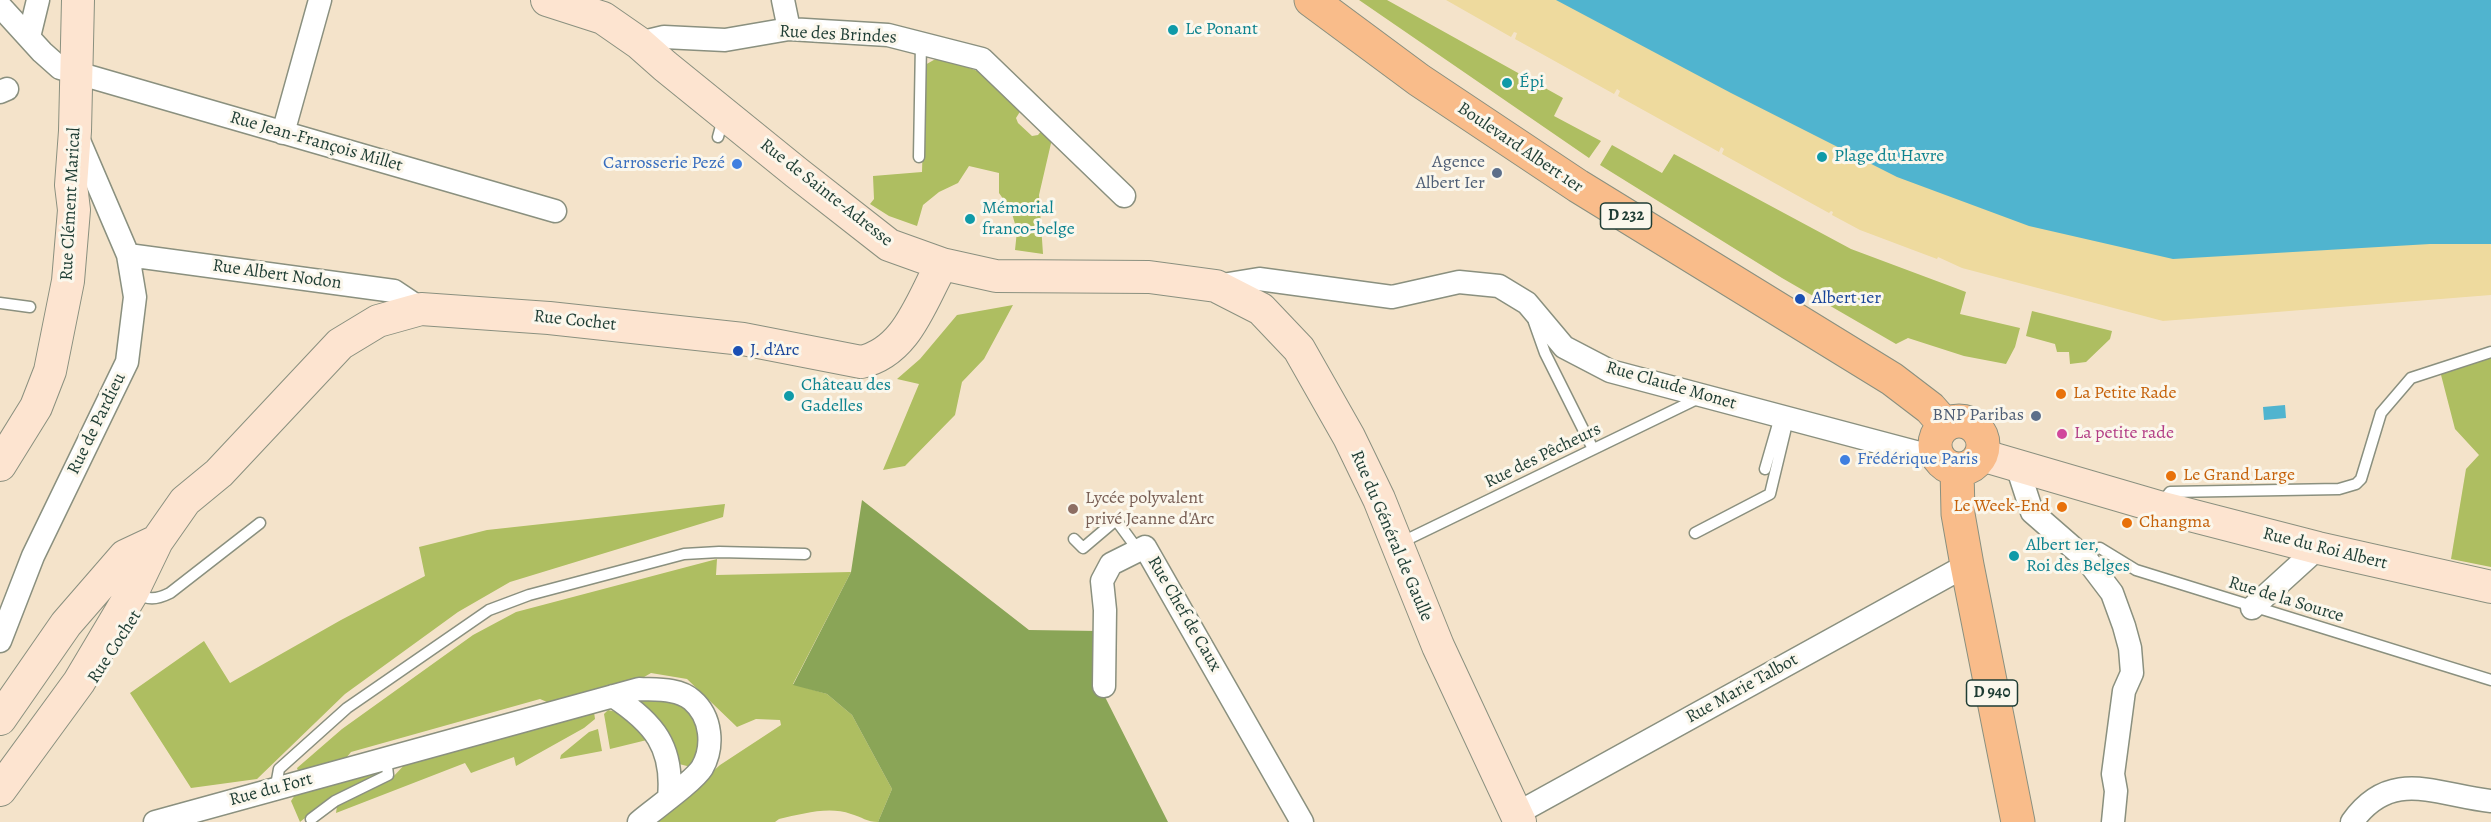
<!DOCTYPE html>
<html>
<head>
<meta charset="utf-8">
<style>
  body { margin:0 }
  canvas { display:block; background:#f4e3ca }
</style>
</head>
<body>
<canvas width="2491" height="822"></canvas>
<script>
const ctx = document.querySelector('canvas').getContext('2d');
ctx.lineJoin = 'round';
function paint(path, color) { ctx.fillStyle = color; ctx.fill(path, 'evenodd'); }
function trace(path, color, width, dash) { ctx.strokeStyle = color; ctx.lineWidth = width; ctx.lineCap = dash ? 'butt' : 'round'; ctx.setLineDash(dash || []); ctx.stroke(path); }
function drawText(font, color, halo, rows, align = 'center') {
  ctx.font = font + ' Alegreya,serif'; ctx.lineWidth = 6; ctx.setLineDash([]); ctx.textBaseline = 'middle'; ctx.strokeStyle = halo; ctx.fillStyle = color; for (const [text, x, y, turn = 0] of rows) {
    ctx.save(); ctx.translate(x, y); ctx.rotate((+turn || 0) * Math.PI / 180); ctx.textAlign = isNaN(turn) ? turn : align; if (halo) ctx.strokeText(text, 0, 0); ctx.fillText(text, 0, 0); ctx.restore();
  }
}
paint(new Path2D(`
  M1359,0H1387L1563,98L1554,116L1601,141L1589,158Z
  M939,57L983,73L1021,110L1016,118L1018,123L1032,136L1038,135L1042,130L1052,139L1039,195L1043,254L1015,250L1017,231L1011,210L999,193V173L969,166L958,183L939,192L923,205L917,226L889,216L870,204L874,199L873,176L922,172L925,65Z
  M1612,145L1662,173L1674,154L1851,249L1966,292L1960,314L2020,328L2015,347L2006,364L1964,356L1908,338L1896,344L1782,278L1600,165Z
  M1013,305L984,359L962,382L955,415L905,466L883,470L919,384L897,379L920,359L957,315Z
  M2032,311L2112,331L2110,339L2086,362L2070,364L2069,352H2057L2055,344L2026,336Z
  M2491,356V567L2451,559L2466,469L2479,455L2455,429L2440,371Z
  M725,504L723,517L510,582L458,612L345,694L257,779L191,788L130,693L204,641L230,683L341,620L425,576L419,547L487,530Z
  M717,559L716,575L851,572L793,684L827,694L852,715L892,789L878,822C867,822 862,817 851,814C828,806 803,814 779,819L775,822H656L720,765L781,725L780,720L756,719L737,727L687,679L651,673L639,680L547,702L540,699L351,752L346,758L298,771L297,768L342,729L473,635L516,612Z
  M658,696L692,711L703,746L691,767L679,764L637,703Z
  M608,710L625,714L651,739L610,749L604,714Z
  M594,712L595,719L584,728L516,766L514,757L471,773L465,763L336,813L337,806L392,778L407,762Z
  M598,729L602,751L560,759L561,755L589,732Z
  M382,770L381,773L323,803L300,822L291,801L295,795Z`), '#aebe61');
paint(new Path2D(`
  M862,500L1029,630L1099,631L1102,691L1168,822H878L892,789L852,715L827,694L793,685L851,572Z`), '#8aa557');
paint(new Path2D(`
  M1446,0H1607L2491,225V295L2163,321L1962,268L1938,257L1937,259L1860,230L1832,215L1833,212L1831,211L1829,213L1722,154L1724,149L1721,147L1719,152L1618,96L1620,91L1617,89L1614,94L1515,39L1517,33L1514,32L1511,37Z`), '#eeda9e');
paint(new Path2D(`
  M1556,0H2491V244H2430L2173,259L2029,226L1897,177L1731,93Z
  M2285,405L2286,418L2264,420L2263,407Z`), '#50b4cf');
const lane = new Path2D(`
  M718,137L723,119
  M919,157L921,43
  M0,303L30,307
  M1534,322L1545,353L1593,449
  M1765,469L1780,417
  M2161,504L2170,492L2339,489L2356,484L2361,479L2381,413L2411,378L2491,352
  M1695,533L1770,494L1788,419
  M1074,539L1083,548L1116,520L1138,550
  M1400,543L1699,398
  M2077,550L2100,548L2136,570L2491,680
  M134,593C148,600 156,600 170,593L260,523
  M279,788L277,780L279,769L347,708L489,610L529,595L684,554L719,552L805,554
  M311,819L335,801L388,775L386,758`);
const street = new Path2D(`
  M783,0L789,29
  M0,6L42,52L60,68L555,211
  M29,37L38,0
  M639,43L664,37L725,40L789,29L888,35L982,59L1124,196
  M0,92L7,89
  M283,133L320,0
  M128,255L394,291L421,309
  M1216,286L1259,279L1392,297L1459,282L1499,286L1527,303L1564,347L1610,371L1938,458
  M2017,466L2032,512L2087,560L2112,593L2124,626L2130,648L2132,673L2124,691L2113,774L2116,791L2113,822
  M2252,608L2318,548
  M0,641L33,556L127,362L135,297L128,255L77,136
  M1104,686L1105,610L1102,581L1111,564L1145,547L1302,822
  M613,696C654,723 674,747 669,798
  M1516,814L1967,565
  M155,822L639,689C656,690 678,688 692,700C712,717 714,747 702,768C693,782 653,810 639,822
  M2352,822C2391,767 2436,795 2491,801`);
const secondary = new Path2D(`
  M547,0L603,18L639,43L665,66L797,173L889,245L942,264L996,276L1149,277L1216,286L1261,309L1299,349L1349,437L1379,499L1438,646L1520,822
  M1981,455L2159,507L2318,548L2491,587
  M0,465L36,407L50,371L68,281L74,210L71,185L75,131L78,0
  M0,719L66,624L125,556L157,541
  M0,790L79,682L132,593L157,541L185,501L219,473L340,344L378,321L421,309L549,318L743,339L861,362C907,352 921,301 942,264`);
const primary = new Path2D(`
  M1311,0L1419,80L1578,186L1892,379L1930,408L1945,425
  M1935 445a24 24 0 1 1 48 0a24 24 0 1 1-48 0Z
  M1957,469L1958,514L1967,565L2018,822`);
trace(lane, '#8a907f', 13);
trace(street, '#8a907f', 25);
trace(secondary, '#8a907f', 34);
trace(primary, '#8a907f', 35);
trace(lane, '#fff', 10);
trace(street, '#fff', 22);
trace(secondary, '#fde4d0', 32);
trace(primary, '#f9bc8a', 33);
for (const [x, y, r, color] of [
  [1173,30,6,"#0f9aa8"],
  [1507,83,6,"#0f9aa8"],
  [1822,157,6,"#0f9aa8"],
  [737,164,6,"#3f7fe0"],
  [1497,173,6,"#5c6f8a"],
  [970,219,6,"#0f9aa8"],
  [1800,299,6,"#1a4fb4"],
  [738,351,6,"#1a4fb4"],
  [2061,394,6,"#e8710a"],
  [789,396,6,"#0f9aa8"],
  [2036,416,6,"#5c6f8a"],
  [2062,434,6,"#d1479c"],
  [1845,460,6,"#3f7fe0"],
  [2171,476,6,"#e8710a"],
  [2062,507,6,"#e8710a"],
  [1073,509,6,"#8d6e63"],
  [2127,523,6,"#e8710a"],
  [2014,556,6,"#0f9aa8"]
]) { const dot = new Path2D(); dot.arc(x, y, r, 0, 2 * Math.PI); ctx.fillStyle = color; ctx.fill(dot); trace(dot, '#fbf7ec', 2); }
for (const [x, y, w] of [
  [1626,216,51],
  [1992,693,51]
]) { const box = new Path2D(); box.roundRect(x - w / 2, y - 13, w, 26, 4.5); ctx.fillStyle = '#fbf7ec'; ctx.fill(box); trace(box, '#1f3d34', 1.5); }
drawText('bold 16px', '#1f3d34', null, [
  ["D 232",1626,216],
  ["D 940",1992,693]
]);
drawText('18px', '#0d838f', '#fbf7ec', [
  ["Le Ponant",1185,30],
  ["Épi",1519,83],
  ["Plage du Havre",1834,157],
  ["Mémorial",982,209],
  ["franco-belge",982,230],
  ["Château des",801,386],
  ["Gadelles",801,407],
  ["Albert 1er,",2026,546],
  ["Roi des Belges",2026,567]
], 'left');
drawText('18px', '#1f3d34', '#fbf7ec', [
  ["Rue des Brindes",838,35,3],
  ["Rue Jean-François Millet",316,142,16],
  ["Boulevard Albert 1er",1520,148,34],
  ["Rue de Sainte-Adresse",826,193,38],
  ["Rue Clément Marical",71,204,-87],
  ["Rue Albert Nodon",277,275,8],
  ["Rue Cochet",575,321,6],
  ["Rue Claude Monet",1671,386,16],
  ["Rue de Pardieu",97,424,-64],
  ["Rue des Pêcheurs",1543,456,-26],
  ["Rue du Général de Gaulle",1391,536,67],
  ["Rue du Roi Albert",2325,549,14],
  ["Rue de la Source",2286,600,17],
  ["Rue Chef de Caux",1184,614,60],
  ["Rue Cochet",115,647,-57],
  ["Rue Marie Talbot",1742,689,-29],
  ["Rue du Fort",271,790,-15]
]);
drawText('18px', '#4e5e75', '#fbf7ec', [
  ["Agence",1485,163],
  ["Albert Ier",1485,184],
  ["BNP Paribas",2024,416]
], 'right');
drawText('18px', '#366cbe', '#fbf7ec', [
  ["Carrosserie Pezé",725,164],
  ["Frédérique Paris",1857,460,"left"]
], 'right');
drawText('18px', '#164399', '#fbf7ec', [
  ["Albert 1er",1812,299],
  ["J. d’Arc",750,351]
], 'left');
drawText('18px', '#c56008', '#fbf7ec', [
  ["La Petite Rade",2073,394],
  ["Le Grand Large",2183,476],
  ["Le Week-End",2050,507,"right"],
  ["Changma",2139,523]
], 'left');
drawText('18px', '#b23c85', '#fbf7ec', [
  ["La petite rade",2074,434]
], 'left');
drawText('18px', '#785e54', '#fbf7ec', [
  ["Lycée polyvalent",1085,499],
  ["privé Jeanne d'Arc",1085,520]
], 'left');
</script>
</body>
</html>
